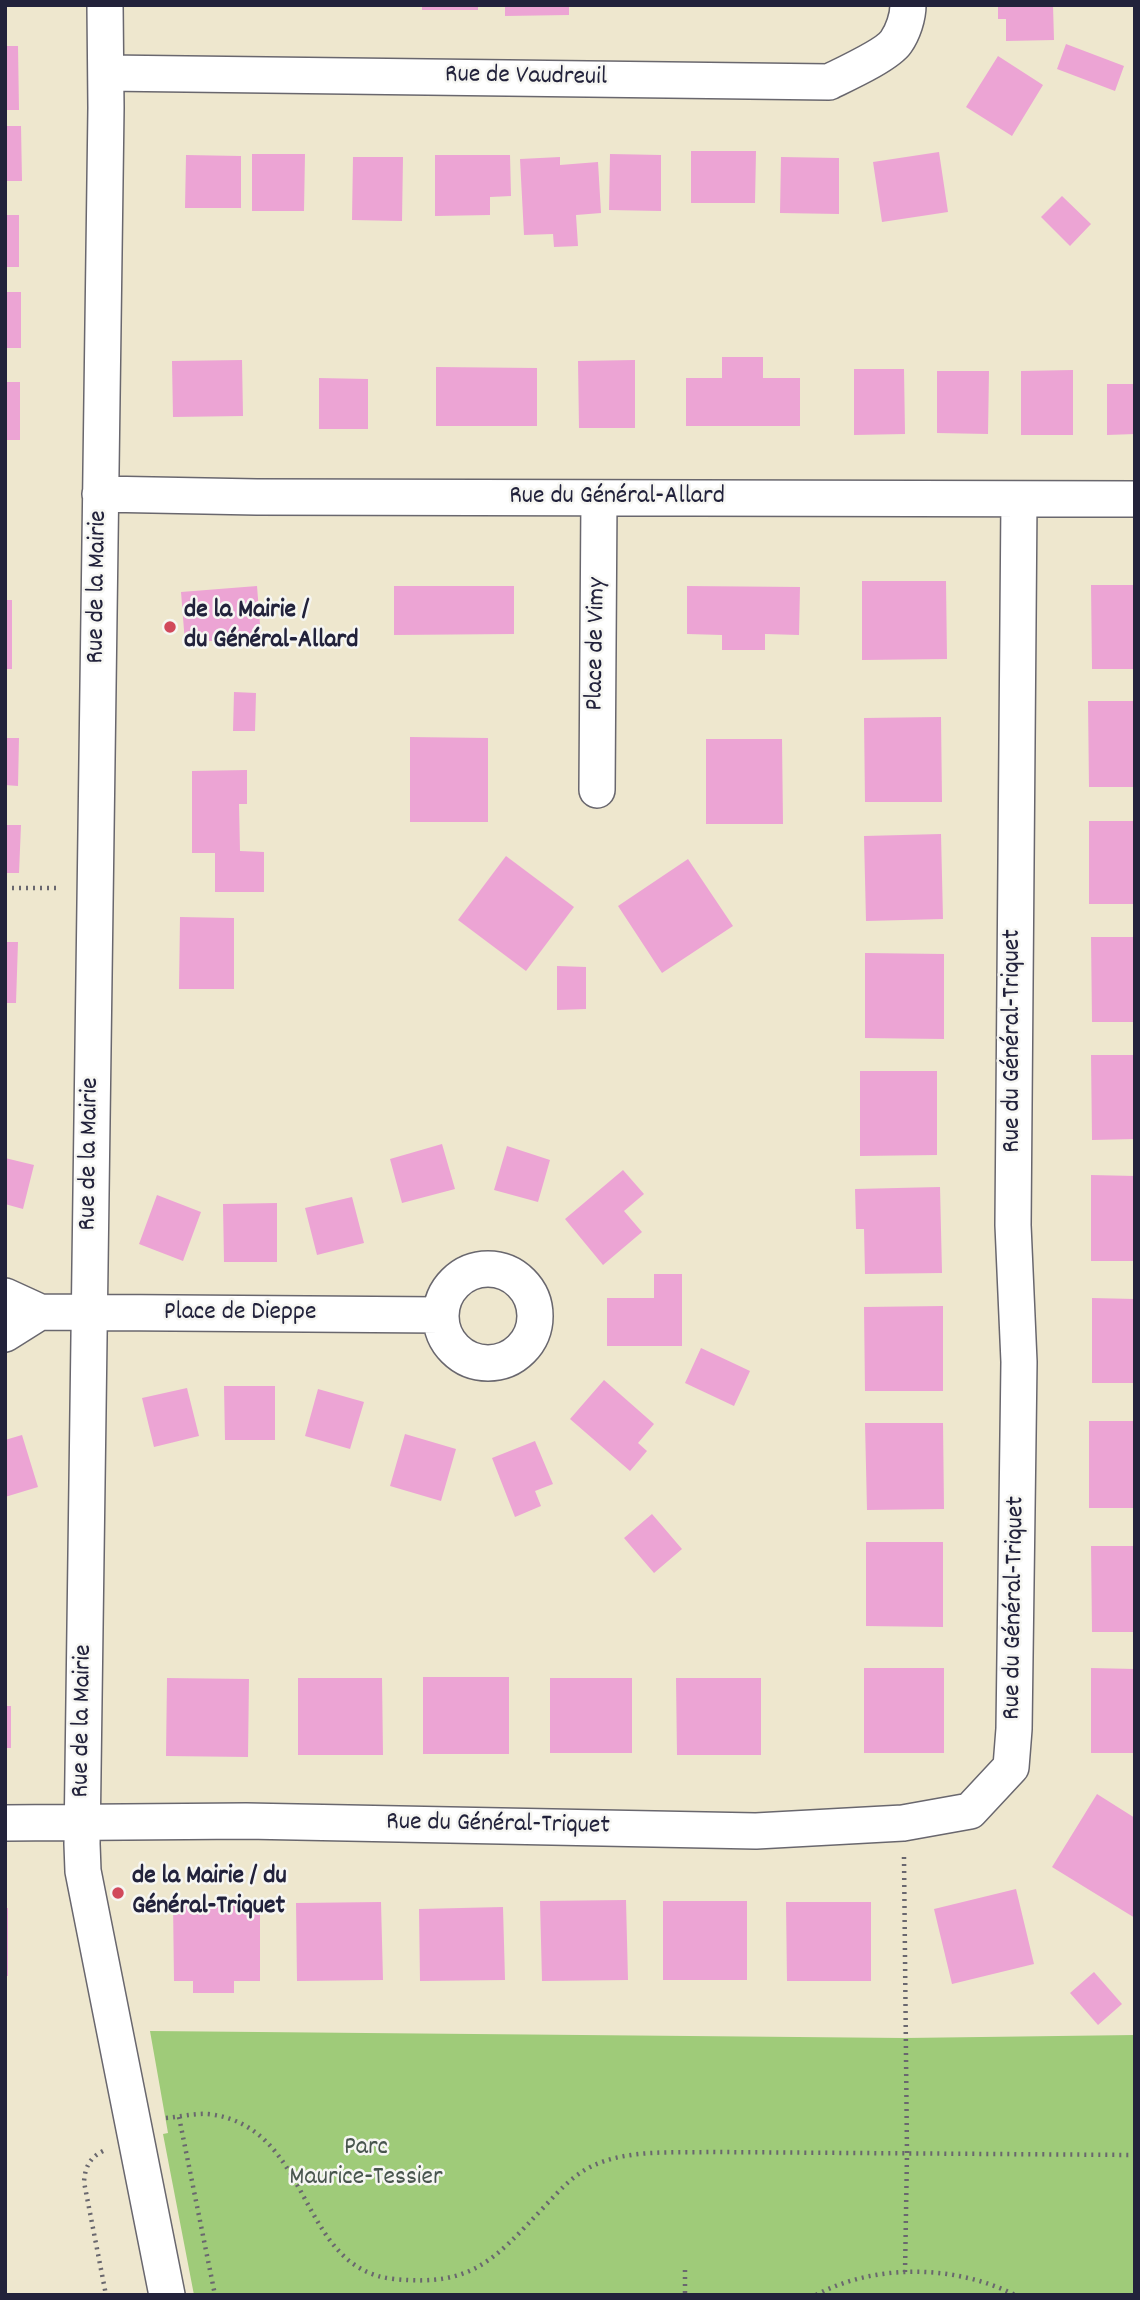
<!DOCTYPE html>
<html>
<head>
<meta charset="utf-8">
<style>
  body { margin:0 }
  #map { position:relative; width:1140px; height:2300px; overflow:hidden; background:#eee7ce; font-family:Dekko,sans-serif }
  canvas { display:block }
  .frame { position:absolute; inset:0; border:7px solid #22223b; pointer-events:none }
</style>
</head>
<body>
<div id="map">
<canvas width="1140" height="2300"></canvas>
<div class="frame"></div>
</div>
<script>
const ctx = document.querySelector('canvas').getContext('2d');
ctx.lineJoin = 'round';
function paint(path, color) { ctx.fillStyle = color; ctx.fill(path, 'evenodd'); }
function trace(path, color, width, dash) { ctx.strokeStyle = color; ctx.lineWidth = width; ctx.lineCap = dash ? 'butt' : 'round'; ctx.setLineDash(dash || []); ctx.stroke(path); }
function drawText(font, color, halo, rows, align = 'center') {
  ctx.font = font + ' Dekko,sans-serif'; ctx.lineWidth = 5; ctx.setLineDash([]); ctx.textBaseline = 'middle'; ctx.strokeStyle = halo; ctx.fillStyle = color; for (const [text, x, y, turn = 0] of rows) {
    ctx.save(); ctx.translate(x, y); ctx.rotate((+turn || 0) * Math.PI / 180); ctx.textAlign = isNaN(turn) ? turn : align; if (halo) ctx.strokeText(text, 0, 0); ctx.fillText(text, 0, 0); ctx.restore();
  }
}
paint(new Path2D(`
  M150,2031L905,2038L1135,2035V2295H194L163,2134L168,2133Z`), '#9fcb79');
paint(new Path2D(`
  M422,5H478V10H422Z
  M505,5H569V15L505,16Z
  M998,5H1053L1054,40L1006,41V19H998Z
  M1066,44L1124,66L1115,91L1057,69Z
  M5,46H18L19,110H5Z
  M998,56L1043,85L1012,136L966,107Z
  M5,126H21L22,181H5Z
  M691,151H756L755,203H691Z
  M939,152L948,212L882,222L873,162Z
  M252,154H305L304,211H252Z
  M610,154L661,155V211L609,210Z
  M186,155L241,156V208H185Z
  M435,155H510L511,196L490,197V215L435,216Z
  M353,157H403L402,221L352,220Z
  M560,157V165L598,162L601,213L576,215L578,246L554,247L553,234L524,235L520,159Z
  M781,157L839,158V214L780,213Z
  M1062,196L1091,224L1070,246L1041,217Z
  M5,215H19V267H5Z
  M5,292H21V348H5Z
  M722,357H763V378H800V426H686V378H722Z
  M242,360L243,416L173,417L172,361Z
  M635,360V428H579L578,361Z
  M436,367L537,368V426H436Z
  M854,369H904L905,434L854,435Z
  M1073,370V435H1021V371Z
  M937,371H989L988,434L937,433Z
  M319,378L368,379V429H319Z
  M5,382H20V440H5Z
  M1107,384H1135V434L1107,435Z
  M862,581H946L947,659L862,660Z
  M1091,585H1135V669H1092Z
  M257,586L261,637L185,643L181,592Z
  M394,586H514V634L394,635Z
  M687,586L800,587L799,635L765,634V650H722V635L687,634Z
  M5,600H12V669H5Z
  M234,692L256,693L255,731H233Z
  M1088,701H1135V787H1089Z
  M941,717L942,802H865L864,718Z
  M410,737L488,738V822H410Z
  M5,738H19L18,786L5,785Z
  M706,739H782L783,824H706Z
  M247,770V804H239L240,851L264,852V892H215V853H192V771Z
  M1089,821H1135V904H1089Z
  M5,825H21L19,873H5Z
  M941,834L943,919L866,921L864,836Z
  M506,856L574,907L526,971L458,920Z
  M688,859L733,926L662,973L618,906Z
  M180,917L234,918V989H179Z
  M1091,937H1135V1022H1092Z
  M5,942H18L16,1003H5Z
  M865,953L944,954V1039L865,1038Z
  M557,966L586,967V1009L557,1010Z
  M1091,1055H1135V1139L1092,1140Z
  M860,1071H937V1155L860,1156Z
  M442,1144L455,1189L402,1203L390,1159Z
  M507,1146L550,1160L538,1202L494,1190Z
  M5,1158L34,1165L23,1209L5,1204Z
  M623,1170L644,1194L624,1211L642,1232L603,1265L565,1219Z
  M1091,1175L1135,1176V1261H1091Z
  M940,1187L942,1273L865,1274L864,1229H856L855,1189Z
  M157,1195L201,1212L183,1261L139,1244Z
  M352,1197L364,1243L317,1255L305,1208Z
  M277,1203V1262H224L223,1204Z
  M654,1274H682V1346H607V1298H654Z
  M1092,1298L1135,1299V1383H1092Z
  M943,1306V1391H865L864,1307Z
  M701,1348L750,1371L734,1406L685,1383Z
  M604,1380L654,1424L638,1443L647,1451L630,1471L570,1419Z
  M224,1386H275V1440H225Z
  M187,1388L199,1436L154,1447L142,1398Z
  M318,1389L364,1402L350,1449L305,1436Z
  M1089,1421H1135V1508H1089Z
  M865,1423H943L944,1509L867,1510Z
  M405,1434L456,1449L441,1501L390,1486Z
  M22,1435L38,1487L5,1497V1440Z
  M535,1441L553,1484L535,1491L541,1506L515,1517L492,1458Z
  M652,1514L682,1549L654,1573L624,1538Z
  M866,1542H943V1627L866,1626Z
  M1091,1546H1135V1632H1092Z
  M864,1668H944V1753H864Z
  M1091,1668L1135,1669V1753H1091Z
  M423,1677H509V1754H423Z
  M167,1678L249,1679L248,1757L166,1756Z
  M298,1678H382L383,1755H298Z
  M550,1678H632V1753H550Z
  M676,1678H761V1755H677Z
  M5,1706H11V1748H5Z
  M1097,1794L1135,1818V1918L1052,1867Z
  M1016,1889L1034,1964L952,1984L934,1909Z
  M626,1900L628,1980L542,1981L540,1901Z
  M663,1901H747V1980H663Z
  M381,1902L383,1980L297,1981L296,1903Z
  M786,1902H871V1981H787Z
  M173,1903H260V1981H234V1993H193V1981H174Z
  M503,1907L505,1980L420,1981L419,1909Z
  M5,1908H8V1976H5Z
  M1094,1972L1122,2004L1098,2025L1070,1993Z`), '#eca4d4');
const street = new Path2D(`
  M105,5L106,108L82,1844L83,1871L167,2295
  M106,73L829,82C845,74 887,55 896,42C903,32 908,17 908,5
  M100,494L257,497L1135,499
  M597,790L599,498
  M441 1316a47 47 0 1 1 94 0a47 47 0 1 1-94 0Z
  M5,1296L40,1312L440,1315
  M5,1334L40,1312
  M5,1823L246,1821L756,1831L903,1823L970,1811L1011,1767L1014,1729L1019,1362L1013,1225L1019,499`);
trace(street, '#69676e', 38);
trace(new Path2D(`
  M5,888H61
  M904,1857L907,2154L905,2272
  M179,2117L215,2295
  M166,2118C180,2117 194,2113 208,2114C314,2126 296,2269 394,2279C472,2287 494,2260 544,2207C559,2191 572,2176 592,2166C628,2149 673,2153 713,2152L1135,2155
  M103,2151C89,2158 85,2168 84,2182L106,2295
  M685,2270V2295
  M816,2295C876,2263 956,2265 1015,2295`), '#69676e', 4.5, [2, 5]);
trace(street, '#fff', 35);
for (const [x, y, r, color] of [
  [170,627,7,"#d1495b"],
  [118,1893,7,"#d1495b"]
]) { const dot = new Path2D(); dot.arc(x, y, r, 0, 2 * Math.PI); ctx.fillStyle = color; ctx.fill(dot); trace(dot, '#f6f6f2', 2.5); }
drawText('26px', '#22223b', '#f6f6f2', [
  ["Rue de Vaudreuil",526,78,1],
  ["Rue du Général-Allard",617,498],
  ["Rue de la Mairie",99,587,-89],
  ["Place de Vimy",598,644,-89],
  ["Rue du Général-Triquet",1014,1041,-90],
  ["Rue de la Mairie",91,1154,-89],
  ["Place de Dieppe",240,1314],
  ["Rue du Général-Triquet",1016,1608,-89],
  ["Rue de la Mairie",84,1721,-89],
  ["Rue du Général-Triquet",498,1826,1]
]);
drawText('bold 26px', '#22223b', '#f6f6f2', [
  ["de la Mairie /",184,612],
  ["du Général-Allard",184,642],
  ["de la Mairie / du",132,1878],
  ["Général-Triquet",132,1908]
], 'left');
drawText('26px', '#48554e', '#f6f6f2', [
  ["Parc",366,2149],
  ["Maurice-Tessier",366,2179]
]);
</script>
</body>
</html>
